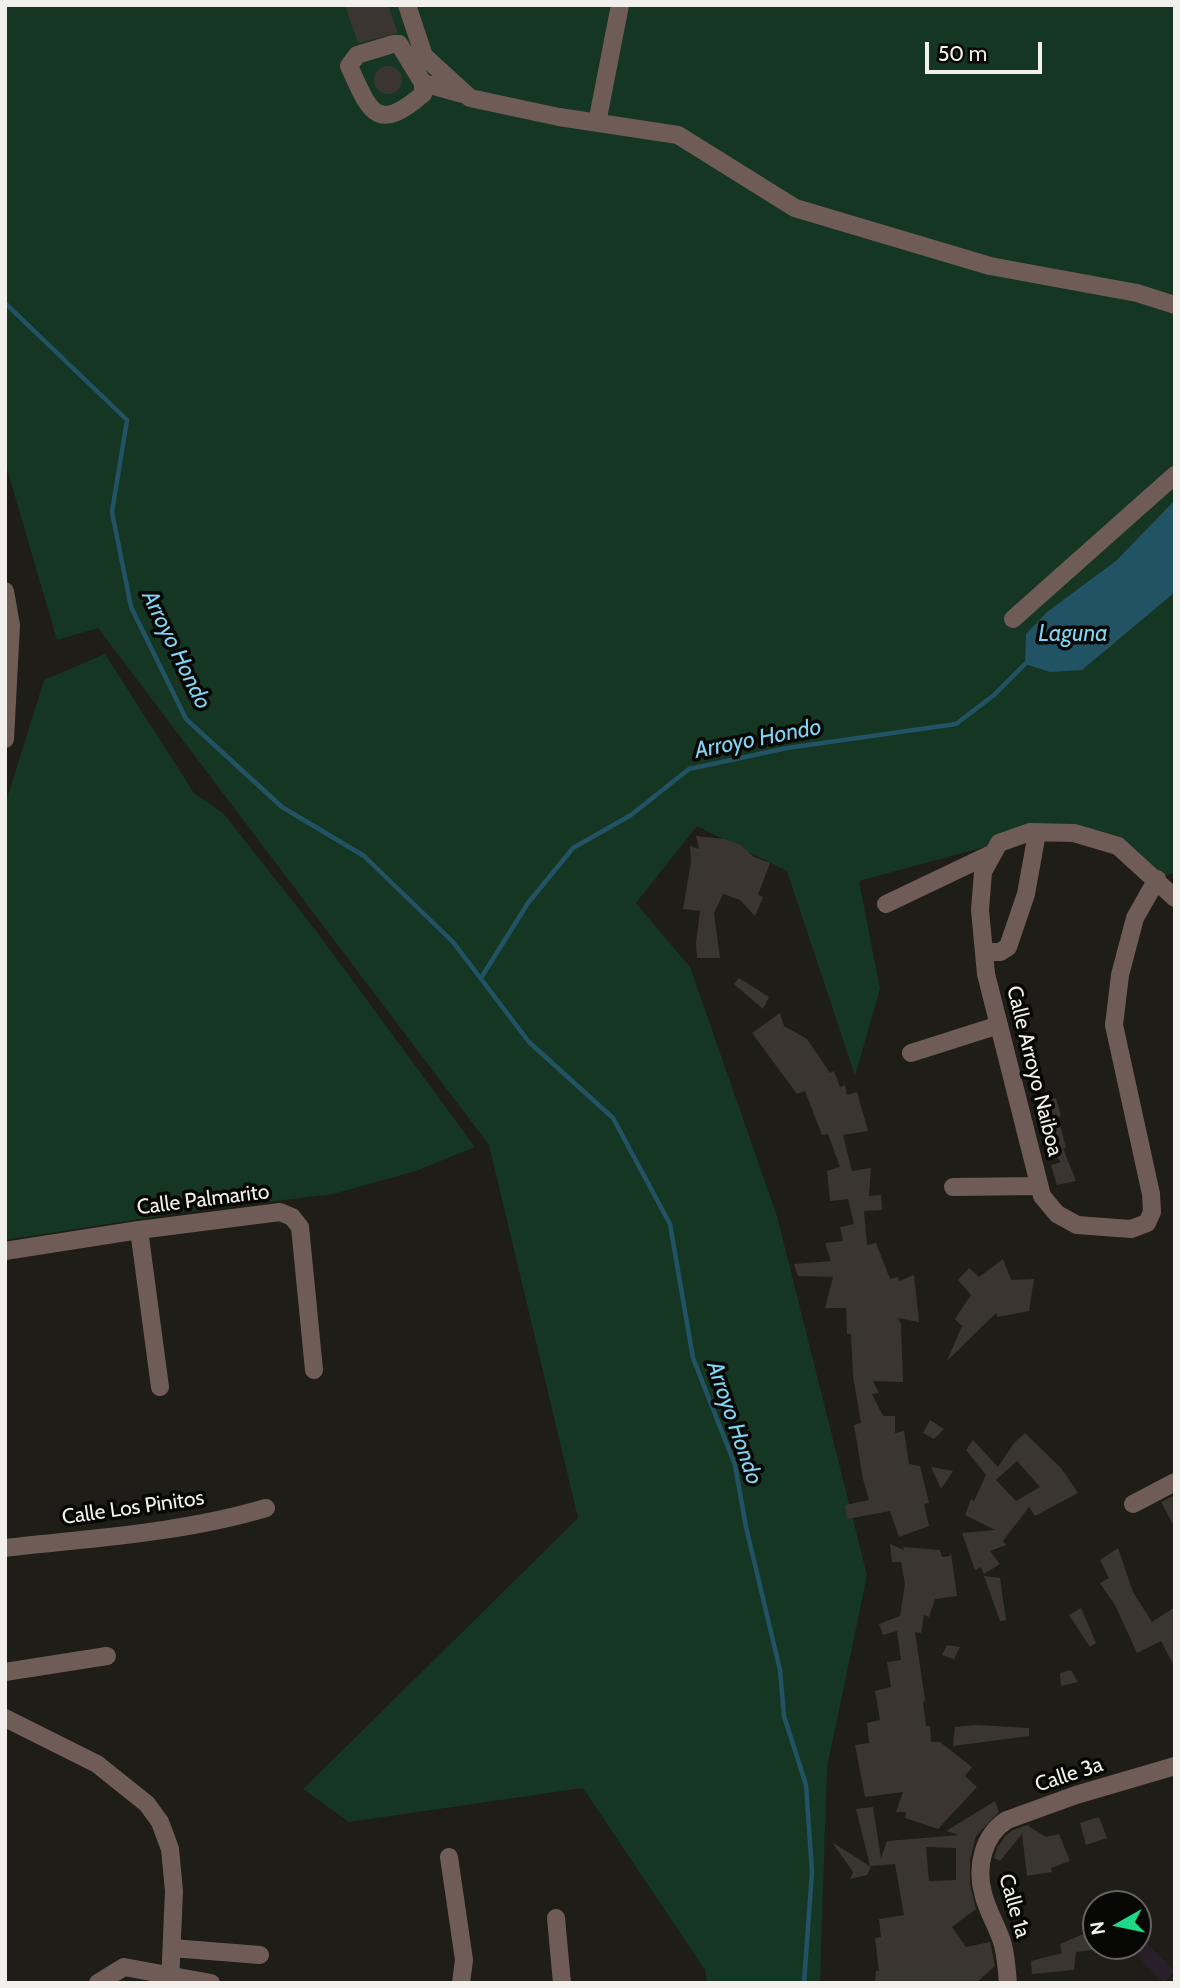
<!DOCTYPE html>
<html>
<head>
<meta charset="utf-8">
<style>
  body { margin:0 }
  #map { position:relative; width:1180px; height:1988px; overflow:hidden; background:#1e1d17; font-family:Cabin,sans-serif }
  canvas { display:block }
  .frame { position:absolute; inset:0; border:7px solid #f1f0ec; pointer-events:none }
  .north { position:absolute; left:1082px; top:1890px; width:70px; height:70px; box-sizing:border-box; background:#070705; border:2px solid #656461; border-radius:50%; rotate:261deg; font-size:19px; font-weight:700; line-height:28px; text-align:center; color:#f1f0ec }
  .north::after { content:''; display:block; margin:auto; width:24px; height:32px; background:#1ed888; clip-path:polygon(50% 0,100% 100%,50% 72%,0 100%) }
  .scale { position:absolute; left:925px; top:42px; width:117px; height:32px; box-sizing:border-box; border:4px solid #f1f0ec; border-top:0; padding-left:9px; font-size:21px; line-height:24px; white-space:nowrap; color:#f1f0ec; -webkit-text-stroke:5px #070705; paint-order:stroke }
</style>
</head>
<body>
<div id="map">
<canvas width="1180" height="1988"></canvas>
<div class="frame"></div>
<div class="north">N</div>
<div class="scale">50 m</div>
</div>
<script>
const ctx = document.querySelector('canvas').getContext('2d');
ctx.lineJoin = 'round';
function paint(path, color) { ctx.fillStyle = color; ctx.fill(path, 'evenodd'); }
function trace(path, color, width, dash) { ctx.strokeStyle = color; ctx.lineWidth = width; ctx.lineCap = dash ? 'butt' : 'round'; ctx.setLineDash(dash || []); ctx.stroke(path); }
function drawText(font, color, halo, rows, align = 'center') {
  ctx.font = font + ' Cabin,sans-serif'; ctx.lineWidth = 7; ctx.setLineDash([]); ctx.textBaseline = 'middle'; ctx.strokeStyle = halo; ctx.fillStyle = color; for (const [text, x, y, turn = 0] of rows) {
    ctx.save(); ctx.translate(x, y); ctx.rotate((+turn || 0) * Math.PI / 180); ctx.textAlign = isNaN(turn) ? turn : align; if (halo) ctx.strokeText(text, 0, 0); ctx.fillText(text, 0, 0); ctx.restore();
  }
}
paint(new Path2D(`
  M1144,1941L1175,1971L1164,1983L1134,1953Z`), '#2b1e2b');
paint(new Path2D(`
  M5,5H1175V873L1162,876L1062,826L859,881L880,989L855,1076L787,871L697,826L636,903L690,967L777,1216L867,1575L827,1768L820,1983H707L705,1970L583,1788L349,1822L303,1789L578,1518L489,1145L98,628L57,640L5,462Z
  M105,654L194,793L224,814L317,932L475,1147L416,1171L333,1194L185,1212L5,1240V805L44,680Z`), '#153622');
paint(new Path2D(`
  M1175,500V592L1082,670L1050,672L1025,664L1026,634L1047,612L1116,561Z`), '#225365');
trace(new Path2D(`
  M5,303L127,420L112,512L131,607L186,719L282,807L364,856L453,942L529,1042L613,1118L670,1224L693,1358L735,1465L746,1527L780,1670L784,1716L806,1785L812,1872L804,1983
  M481,978L528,903L573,848L631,815L689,769L787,748L956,724L994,695L1025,664`), '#225365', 4.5);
paint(new Path2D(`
  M345,5H388L398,33L358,43Z
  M374 80a14 14 0 1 1 28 0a14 14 0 1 1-28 0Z
  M696,836L725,839L741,845L754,857L770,863L758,895L763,897L755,916L740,900L723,894L714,913L720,958H697L696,943L700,911L683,909L691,862L690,846L699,849Z
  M739,978L769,997L763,1009L734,984Z
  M780,1013L784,1026L807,1039L830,1073L834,1071L840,1087L845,1085L847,1095L857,1092L868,1131L843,1135L852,1171L871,1168L869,1196L881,1195L882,1210L864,1211L867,1245L876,1243L890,1279L898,1277L899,1281L914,1275L919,1322L898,1318L901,1324L903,1382L873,1381L879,1393L872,1394L883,1416H895V1433L904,1431L909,1464L920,1466L929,1503L924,1504L929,1526L899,1537L890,1511L847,1519L845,1505L869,1500L863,1479L854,1425L861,1423L853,1376L851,1334H847L846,1308H825L833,1277L798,1276L794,1264L831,1261L825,1243L843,1241L840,1227L854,1224L848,1199L830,1201L827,1171L840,1167L828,1134L822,1135L805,1091L797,1094L752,1033Z
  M1056,1098L1061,1116L1058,1117L1066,1148H1063L1076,1181L1057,1185L1051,1165L1061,1162L1045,1145L1035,1102Z
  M1003,1259L1011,1280L1034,1279L1029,1311L998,1317L996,1313L947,1361L962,1326L955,1319L971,1295L958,1280L969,1268L979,1277Z
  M930,1420L944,1429L934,1439L923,1433Z
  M1025,1433L1061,1468L1078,1493L1035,1516L1029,1507L1003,1541L1006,1545L990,1551L1000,1564L984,1574L981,1567L975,1570L962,1533L995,1530L965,1515L971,1499L974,1501L986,1475L966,1450L973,1440L998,1467L1014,1443ZM1017,1461L1040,1487L1016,1501L996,1480Z
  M931,1467L953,1471L941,1489Z
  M1175,1495V1528L1161,1502Z
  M890,1544L904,1550L903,1547L940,1550L942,1557L950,1556L951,1553L957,1596L935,1599L929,1617L924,1615L921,1633L915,1632L925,1700L923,1702L926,1726H930L931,1742H940L972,1767L965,1776L977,1787L938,1829L905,1818L906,1812H896L903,1792L865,1797L855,1745L869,1743L867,1723L880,1720L875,1691L891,1687L887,1662L901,1660L897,1631L883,1635L879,1624L900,1616L905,1584L901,1562H892Z
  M1118,1548L1133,1592L1152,1622L1175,1607V1668L1161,1641L1137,1653L1115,1605L1100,1583L1109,1578L1100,1560Z
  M984,1576L1000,1578L1006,1620L1000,1621Z
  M1081,1608L1096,1643L1090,1647L1069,1615Z
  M947,1645L960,1647L954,1659L942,1655Z
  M1071,1670L1078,1682L1061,1686L1060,1673Z
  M976,1725L1029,1728V1736L953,1746L955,1727Z
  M995,1801L999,1812L976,1836L970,1860V1884L976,1909L952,1927L966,1947L990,1942L995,1966L976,1983H875L876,1971H879L875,1938L881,1937L879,1919L904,1915L895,1864L870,1866L856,1809L873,1807L881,1858L887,1841L959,1835L946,1831ZM926,1847L956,1848V1880L929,1881Z
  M1099,1817L1107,1838L1086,1845L1080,1823Z
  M1030,1824L1028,1826L1046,1837L1059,1834L1070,1861L1051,1868L1052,1872L1027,1876L1022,1834L1000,1861L994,1858L997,1848L1006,1835L1013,1830Z
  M832,1842L871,1867L867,1875L850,1879L853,1872Z
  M1083,1934H1090L1092,1950L1076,1952L1074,1970L1032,1974L1031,1961L1062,1953L1060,1944Z`), '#3b3531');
trace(new Path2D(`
  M407,5L424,56L470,98L559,117L678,135L795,208L990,266L1137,293L1175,305
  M423,83V94C376,134 370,112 349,66L357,55L393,44H399L423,83L463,94
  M597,123L620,5
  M5,591L11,625L5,739
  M1013,619L1175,475
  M1157,879L1135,918L1120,975L1114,1025L1151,1194L1152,1212L1147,1223L1131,1229L1077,1225L1057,1214L1042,1196L986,974L980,910L983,872L999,843L1030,832L1074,833L1118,846L1175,898
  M886,904L993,853
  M984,952H1000L1008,947L1026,894L1037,833
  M911,1053L999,1025
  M953,1187L1039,1186
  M139,1230L160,1387
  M5,1251L139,1230L280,1212L292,1217L300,1227L314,1370
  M1133,1504L1175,1482
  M5,1548C91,1538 182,1533 266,1508
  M5,1672L107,1656
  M5,1718L97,1764L147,1804L160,1822L170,1849L174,1891L170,1983
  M449,1857L464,1960L461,1983
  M556,1918L562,1983
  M172,1948L260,1955
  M98,1983L124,1967L211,1983
  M1008,1983C1007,1970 1006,1957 1003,1945C998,1927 987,1911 983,1893C976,1867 983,1835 1007,1820L1076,1795L1175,1766`), '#705c57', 18);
drawText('21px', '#f1f0ec', '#070705', [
  ["Calle Arroyo Naiboa",1034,1071,76],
  ["Calle Palmarito",203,1200,-7],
  ["Calle Los Pinitos",133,1508,-8],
  ["Calle 3a",1069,1775,-18],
  ["Calle 1a",1014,1906,74]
]);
drawText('italic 23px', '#82d3f2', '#070705', [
  ["Laguna",1073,634],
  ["Arroyo Hondo",176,650,64],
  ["Arroyo Hondo",758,739,-11],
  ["Arroyo Hondo",734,1423,71]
]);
</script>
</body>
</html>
